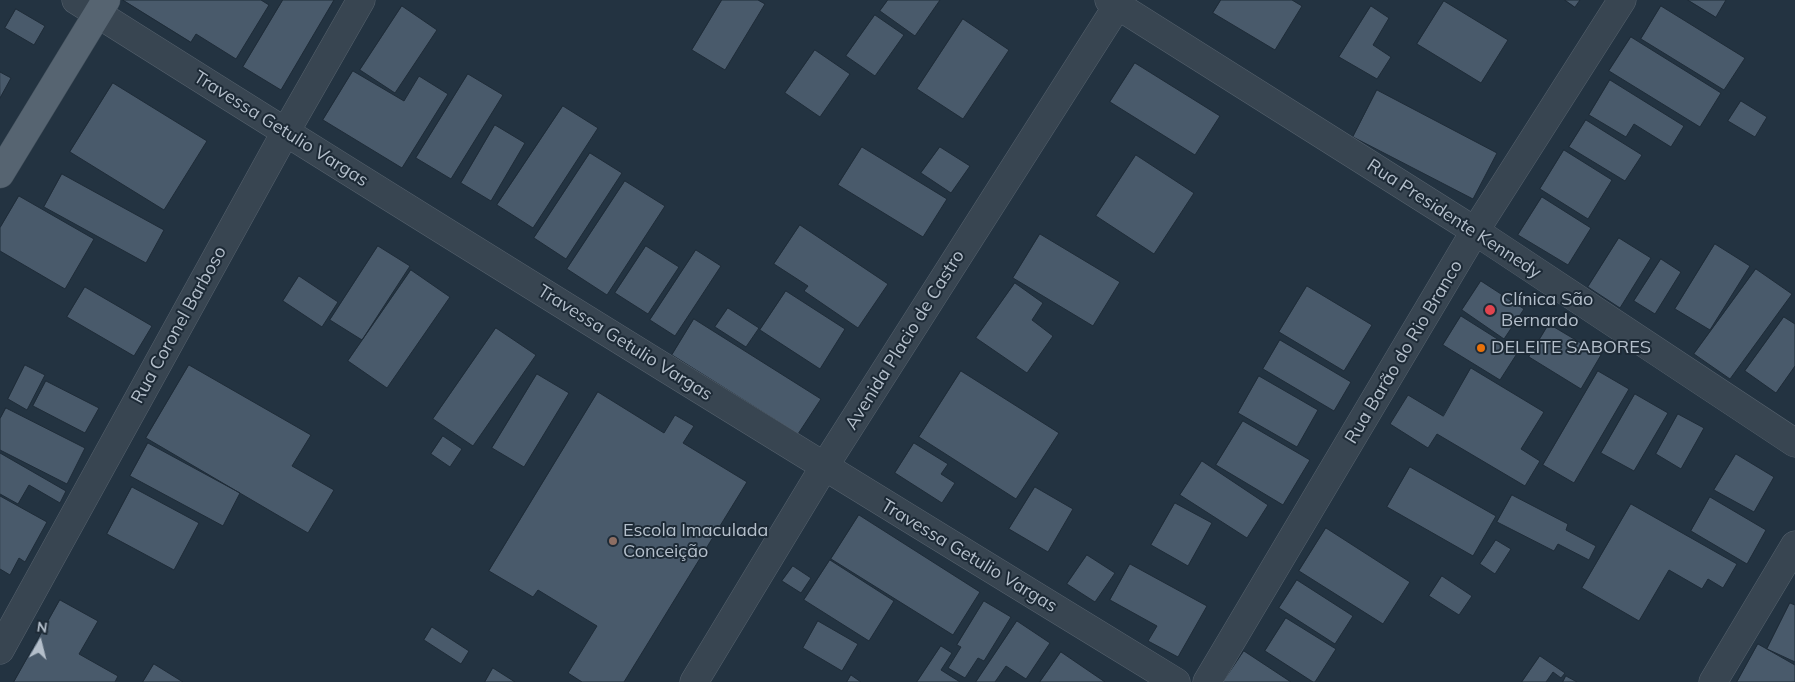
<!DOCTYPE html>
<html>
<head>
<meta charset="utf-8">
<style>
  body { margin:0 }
  #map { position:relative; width:1795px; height:682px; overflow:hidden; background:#233341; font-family:Mulish,sans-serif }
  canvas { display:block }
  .north { position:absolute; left:15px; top:617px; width:50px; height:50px; -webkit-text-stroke:4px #1d2a36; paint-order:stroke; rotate:8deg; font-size:14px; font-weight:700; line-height:20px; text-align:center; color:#b4bfcb }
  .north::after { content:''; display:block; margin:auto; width:18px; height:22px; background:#b4bfcb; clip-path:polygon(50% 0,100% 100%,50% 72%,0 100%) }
</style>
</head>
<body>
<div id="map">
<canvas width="1795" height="682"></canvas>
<div class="north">N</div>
</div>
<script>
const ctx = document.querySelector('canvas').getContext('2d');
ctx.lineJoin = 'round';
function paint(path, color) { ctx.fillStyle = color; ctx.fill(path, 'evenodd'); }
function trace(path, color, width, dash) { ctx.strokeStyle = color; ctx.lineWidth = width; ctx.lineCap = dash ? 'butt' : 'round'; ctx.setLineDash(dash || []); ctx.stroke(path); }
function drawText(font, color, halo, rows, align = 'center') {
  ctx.font = font + ' Mulish,sans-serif'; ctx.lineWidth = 4; ctx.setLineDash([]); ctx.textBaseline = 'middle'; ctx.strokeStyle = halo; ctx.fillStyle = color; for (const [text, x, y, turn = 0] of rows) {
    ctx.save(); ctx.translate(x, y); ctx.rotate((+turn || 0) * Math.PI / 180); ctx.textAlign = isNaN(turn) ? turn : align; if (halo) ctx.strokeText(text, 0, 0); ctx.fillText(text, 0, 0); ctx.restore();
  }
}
const building = new Path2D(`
  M123,0H261L269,5L236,59L196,34L191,42Z
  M283,0H334L281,90L243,67Z
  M722,0H758L765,4L725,70L692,50Z
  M888,0H940L915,36L880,11Z
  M1221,0H1292L1302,6L1275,50L1213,13Z
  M1565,0H1580L1575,7Z
  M1688,0H1726L1716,17Z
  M1444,1L1508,40L1481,83L1417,44Z
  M402,6L437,30L395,93L360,70Z
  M1371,6L1389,18L1373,45L1391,57L1377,79L1339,57Z
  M1661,6L1745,58L1724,90L1641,39Z
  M16,9L45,26L34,45L5,28Z
  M875,15L904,35L875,76L846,56Z
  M963,19L1009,50L963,119L917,89Z
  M1631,37L1721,93L1700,127L1609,71Z
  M815,50L850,74L820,117L785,93Z
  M1135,63L1220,116L1195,155L1110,102Z
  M353,71L404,101L419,76L448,94L402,168L323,120Z
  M0,72L11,78L0,98Z
  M468,74L503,95L451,179L416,158Z
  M1610,80L1684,126L1671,147L1634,124L1626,137L1589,115Z
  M113,83L207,141L164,210L70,152Z
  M1377,90L1497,153L1473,199L1353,137Z
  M1741,101L1767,117L1755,137L1728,121Z
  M563,106L598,128L533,228L497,205Z
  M1586,120L1642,155L1625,181L1569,147Z
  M495,125L525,143L491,201L461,183Z
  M862,147L947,199L923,237L838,185Z
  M940,147L970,166L951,193L921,173Z
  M1564,150L1612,180L1588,219L1540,189Z
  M590,153L622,173L566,259L534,238Z
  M1136,155L1194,193L1154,254L1096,216Z
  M62,174L164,230L146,263L44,207Z
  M625,181L665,206L607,295L567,269Z
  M19,196L94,239L65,289L0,251V228Z
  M1542,197L1591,228L1568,265L1518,235Z
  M800,225L888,284L858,328L804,291L808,286L774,264Z
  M1040,234L1120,282L1093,326L1013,278Z
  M1619,238L1651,258L1620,308L1588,287Z
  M1715,244L1750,266L1710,330L1675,309Z
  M378,246L410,266L362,340L330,320Z
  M646,246L679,267L648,314L615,293Z
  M696,250L721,266L675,336L650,320Z
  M1661,259L1681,272L1655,314L1634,301Z
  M1756,269L1792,294L1730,379L1694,354Z
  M411,270L450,297L387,388L348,361Z
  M299,276L338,302L322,327L283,301Z
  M1481,281L1524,309L1504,339L1462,310Z
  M1015,283L1043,303L1032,320L1053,336L1027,373L976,338Z
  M1307,286L1372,325L1344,371L1279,332Z
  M85,287L152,326L134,356L67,317Z
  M786,291L845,329L820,369L760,330Z
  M728,308L759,328L746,347L715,327Z
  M1461,316L1518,352L1500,380L1443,345Z
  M1784,317L1795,324V366L1776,393L1745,371Z
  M694,319L821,399L798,434L672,355Z
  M1549,324L1601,355L1581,389L1529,357Z
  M496,328L536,355L473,446L433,419Z
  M1280,340L1351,382L1334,411L1263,369Z
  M25,365L45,375L27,410L8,399Z
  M189,365L311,435L292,466L334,490L308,533L146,438Z
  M1471,368L1544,412L1521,449L1540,461L1525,486L1437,434L1428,448L1390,424L1408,395L1443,416Z
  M961,371L1059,433L1016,499L919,437Z
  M1598,371L1629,389L1574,483L1543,465Z
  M537,374L569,393L524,467L492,448Z
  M1259,376L1318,410L1297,447L1238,413Z
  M46,381L99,408L85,433L33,406Z
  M598,392L664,433L675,415L694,426L683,443L747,482L624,682H582L568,673L597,626L538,590L533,597L489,571Z
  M1635,394L1668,413L1634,471L1601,453Z
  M6,408L85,448L67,484L0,450V419Z
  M1678,414L1704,428L1681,469L1656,454Z
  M1243,421L1310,460L1283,505L1216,465Z
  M443,436L462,449L450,467L431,454Z
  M148,443L240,493L223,526L130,476Z
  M914,443L948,464L941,474L955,483L942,503L895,473Z
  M0,453L66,491L60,503L29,485L18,504L0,494Z
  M1736,454L1774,477L1754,512L1714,490Z
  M1202,461L1268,505L1247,538L1180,495Z
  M1410,467L1496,516L1473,556L1387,507Z
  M132,487L199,523L174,570L107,534Z
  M1035,487L1073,509L1048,552L1009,529Z
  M1512,495L1568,524L1566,530L1596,546L1589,560L1558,544L1554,551L1497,522Z
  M0,496L47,522L25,562L19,558L10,575L0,569Z
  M1710,497L1766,530L1747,564L1691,531Z
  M1175,503L1212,523L1188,566L1151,545Z
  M1631,504L1737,564L1723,588L1708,579L1702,589L1669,570L1639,621L1582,588Z
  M859,515L980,592L953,635L831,559Z
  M1326,528L1410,582L1383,624L1299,571Z
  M1496,540L1511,549L1495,574L1480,564Z
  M1087,555L1115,573L1095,602L1067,584Z
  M830,560L894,601L869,641L804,600Z
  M1130,564L1207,606L1178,657L1148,641L1157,626L1110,600Z
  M793,566L811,578L801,593L782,581Z
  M1442,576L1472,596L1459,615L1429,596Z
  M1297,580L1353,616L1335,644L1279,608Z
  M60,600L98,621L79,654L118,676L115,682H14Z
  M984,601L1011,617L984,661L978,658L965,678L948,668L961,647L957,645Z
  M1790,603L1795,605V662L1767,649Z
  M1286,618L1336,649L1315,682H1313L1265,651Z
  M818,621L858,644L842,671L803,648Z
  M1017,621L1050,643L1026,679L1006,666L995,682H976Z
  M432,627L469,651L461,664L424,640Z
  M1758,644L1795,665V682H1737Z
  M941,646L952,653L941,670L960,682H917Z
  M1244,651L1291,682H1223Z
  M1061,652L1105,682H1040Z
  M1540,656L1565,673L1561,678L1553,672L1546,682H1522Z
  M154,664L183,682H143Z
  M493,668L515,682H485Z
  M851,675L861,682H847Z
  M1566,676L1577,682H1563Z`);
paint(building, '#495a6b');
trace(building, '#1f2c38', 1);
const minor = new Path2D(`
  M76,0C441,231 808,457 1176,682
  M1109,0L1475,231L1795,443
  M0,650L285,133L361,0
  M694,682L824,467L1121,0
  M1207,682L1475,231L1622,0
  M1713,682L1795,545`);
const major = new Path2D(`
  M0,174L106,0`);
trace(minor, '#56626e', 29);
trace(major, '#414e5a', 29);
trace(minor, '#384551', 28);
trace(major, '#566471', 28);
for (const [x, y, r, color] of [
  [1490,310,6,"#e0444e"],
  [1481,348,5,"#e8710a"],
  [613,541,5,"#8d6e63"]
]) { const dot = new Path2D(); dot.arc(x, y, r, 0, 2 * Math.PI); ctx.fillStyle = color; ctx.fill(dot); trace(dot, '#1d2a36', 2); }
drawText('18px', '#b4bfcb', '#1d2a36', [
  ["Travessa Getulio Vargas",281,129,32],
  ["Rua Presidente Kennedy",1454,219,33],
  ["Rua Coronel Barboso",179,325,-61],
  ["Avenida Placio de Castro",905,340,-58],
  ["Travessa Getulio Vargas",625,343,32],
  ["Rua Barão do Rio Branco",1404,352,-59],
  ["Travessa Getulio Vargas",969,556,31]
]);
drawText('18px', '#b4bfcb', '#1d2a36', [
  ["Clínica São",1501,300],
  ["Bernardo",1501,321],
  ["DELEITE SABORES",1491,348],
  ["Escola Imaculada",623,531],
  ["Conceição",623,552]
], 'left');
</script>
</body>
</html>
